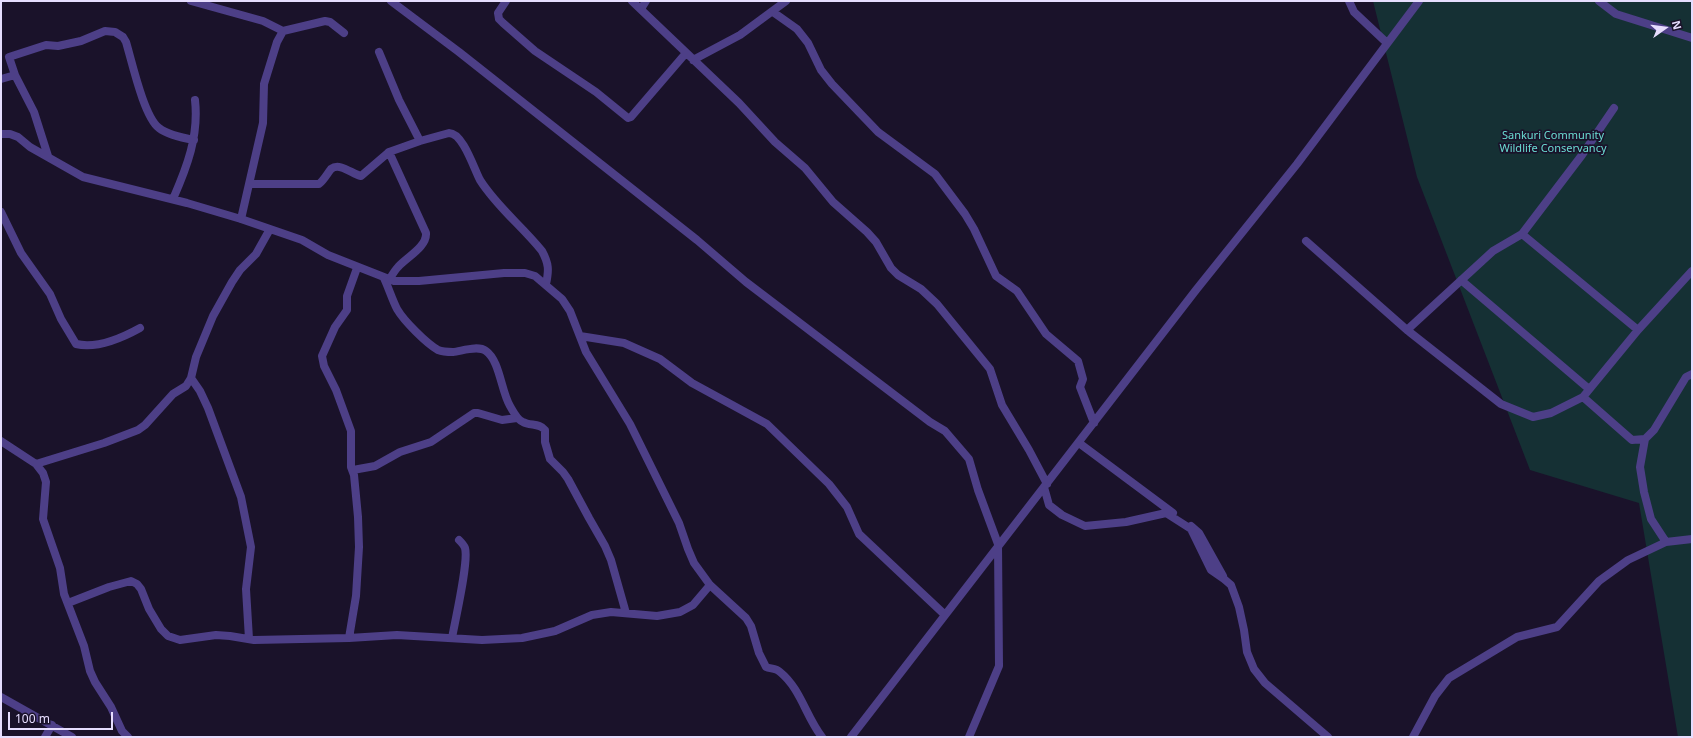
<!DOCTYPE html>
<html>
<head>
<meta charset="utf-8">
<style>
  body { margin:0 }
  #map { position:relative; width:1693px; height:738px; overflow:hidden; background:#1a122a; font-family:"Noto Sans",sans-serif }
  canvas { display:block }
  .frame { position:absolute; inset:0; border:2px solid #e6ddfe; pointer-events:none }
  .north { position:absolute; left:1645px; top:8px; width:40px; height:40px; -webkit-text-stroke:3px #1a122a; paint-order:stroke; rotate:76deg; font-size:11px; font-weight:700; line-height:16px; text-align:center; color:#e6ddfe }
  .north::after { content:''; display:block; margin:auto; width:14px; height:18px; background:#e6ddfe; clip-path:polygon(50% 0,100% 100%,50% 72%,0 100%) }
  .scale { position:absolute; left:8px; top:712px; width:105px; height:18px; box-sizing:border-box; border:2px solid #e6ddfe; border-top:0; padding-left:5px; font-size:12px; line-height:14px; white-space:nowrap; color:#e6ddfe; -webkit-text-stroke:3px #1a122a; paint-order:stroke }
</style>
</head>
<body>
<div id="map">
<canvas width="1693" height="738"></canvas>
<div class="frame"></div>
<div class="north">N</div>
<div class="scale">100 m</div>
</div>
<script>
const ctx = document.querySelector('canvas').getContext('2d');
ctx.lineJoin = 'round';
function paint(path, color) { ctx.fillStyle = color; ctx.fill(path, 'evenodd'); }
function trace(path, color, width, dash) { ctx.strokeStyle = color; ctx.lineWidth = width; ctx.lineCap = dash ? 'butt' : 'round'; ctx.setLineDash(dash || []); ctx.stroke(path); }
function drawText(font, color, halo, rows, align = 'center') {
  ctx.font = font + ' "Noto Sans",sans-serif'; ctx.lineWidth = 3.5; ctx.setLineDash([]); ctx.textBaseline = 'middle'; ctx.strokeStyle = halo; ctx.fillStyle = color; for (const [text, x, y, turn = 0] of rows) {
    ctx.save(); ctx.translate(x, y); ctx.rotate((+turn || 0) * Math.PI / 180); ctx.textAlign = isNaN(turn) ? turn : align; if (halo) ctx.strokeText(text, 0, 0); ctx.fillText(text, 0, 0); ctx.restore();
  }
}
paint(new Path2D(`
  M1373,1H1692V737H1678L1639,503L1530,470L1417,177Z`), '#153034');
trace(new Path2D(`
  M191,1L263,21L283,31L325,21L330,22L344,33
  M391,1L459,52L697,240L746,282L930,422L945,431L969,459L978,490L998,544L999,666L969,737
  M506,1L498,13L499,19L503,23L535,51L596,92L628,118L631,117L686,53
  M632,1L739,103L775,142L805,168L833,202L867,232L876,242L891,268L898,275L921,289L937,304L990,369L1002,405L1029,450L1047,484
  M1349,1L1354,12L1387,43
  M1599,1L1616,14L1692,38
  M641,9L646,1
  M773,12L797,29L808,43L821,70L832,84L878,132L935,174L965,214L974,229L996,276L1017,291L1046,334L1078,361L1083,379L1080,387L1094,423
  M379,52L399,100L420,141L449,133C463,133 474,169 480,180C497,207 522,226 542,251C549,264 549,270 546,284
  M693,60L740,35L786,1
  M15,75L9,57L46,45L58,46L81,41L105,31L115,32L123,37L126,42C132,62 144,117 159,128C168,135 183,138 194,140
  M1,79L15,75L34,112L48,156
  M1,134H10L18,137L30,147L83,177L187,203L241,219L302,240L328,255L394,281H419L504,273H525L535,276L562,299L570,311L586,352L630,424L679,523L688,549L694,563L710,585L746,618L751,626L759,653L766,667C770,669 776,668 780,672C801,689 806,717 822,737
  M250,184H319C324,180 327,174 331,169C340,162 352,174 361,176L389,152L420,141
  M173,199C187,167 199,136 195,100
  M1,212L21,253L50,294L61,319L76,344C97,349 122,338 140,328
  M241,219L263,123L264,84L277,42L283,31
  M1522,234L1638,330L1583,397
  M1306,241L1407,330L1501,404L1533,417L1551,413L1583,397L1632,440L1645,439L1654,430L1686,377L1692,374
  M384,278C389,289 392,299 397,309C404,321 426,343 438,350C443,352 448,352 453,352C462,351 478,345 486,351C500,361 501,391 510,406C513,411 517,420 523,422C530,426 540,423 545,430V442L550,459L563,472L568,479L589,518L605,546L611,560L626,613
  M389,280C392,275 395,270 398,267C407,257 427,247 426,233L389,152
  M1461,280L1589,389
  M1407,330L1493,251L1522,234L1582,155L1614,108
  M1638,330L1692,271
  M580,336L624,343L660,359L692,383L767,424L829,484L847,507L859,534L944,614
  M191,378L200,391L208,408L241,497L251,547L246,589L249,639
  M1,441L36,464L43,473L46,482L43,519L60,568L64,594L84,646L90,671L95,682L111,707L122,731L128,737
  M1079,443L1173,513
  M36,464L104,443L138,430L145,425L173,394L186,386L191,378L196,357L213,316L232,282L240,270L256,254L270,229
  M353,470L375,466L400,452L431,442L474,413H478L502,420L517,418
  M1044,487L1049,505L1062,515L1085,526L1126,522L1166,513L1191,529L1211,570L1224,579L1231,585L1239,607L1244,630L1247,652L1254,669L1265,683L1328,737
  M1191,526L1199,533L1223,576
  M1666,542L1692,539
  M68,603L109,587L131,581L137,584L141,589L149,609L161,629L168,636L180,640L216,635L230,636L254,640L349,638L397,635L482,640L522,638L555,631L592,615L611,612L657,616L680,612L693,605L710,585
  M349,638L356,596L359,547L358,517L354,475L351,467V431L336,390L324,366L322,356L335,327L347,310V296L357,268
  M452,638C455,621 469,561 465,548C464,545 461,542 459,540
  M1,697L72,737
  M45,737L52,725
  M851,737L1196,290L1297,164L1419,1
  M1413,737L1435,696L1449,678L1517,637L1557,627L1599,581L1628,560L1666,542L1651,519L1644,492L1640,467L1645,439`), '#4d3f87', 8);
drawText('11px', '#6adcd2', '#1a122a', [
  ["Sankuri Community",1553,136],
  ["Wildlife Conservancy",1553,149]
]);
</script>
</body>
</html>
